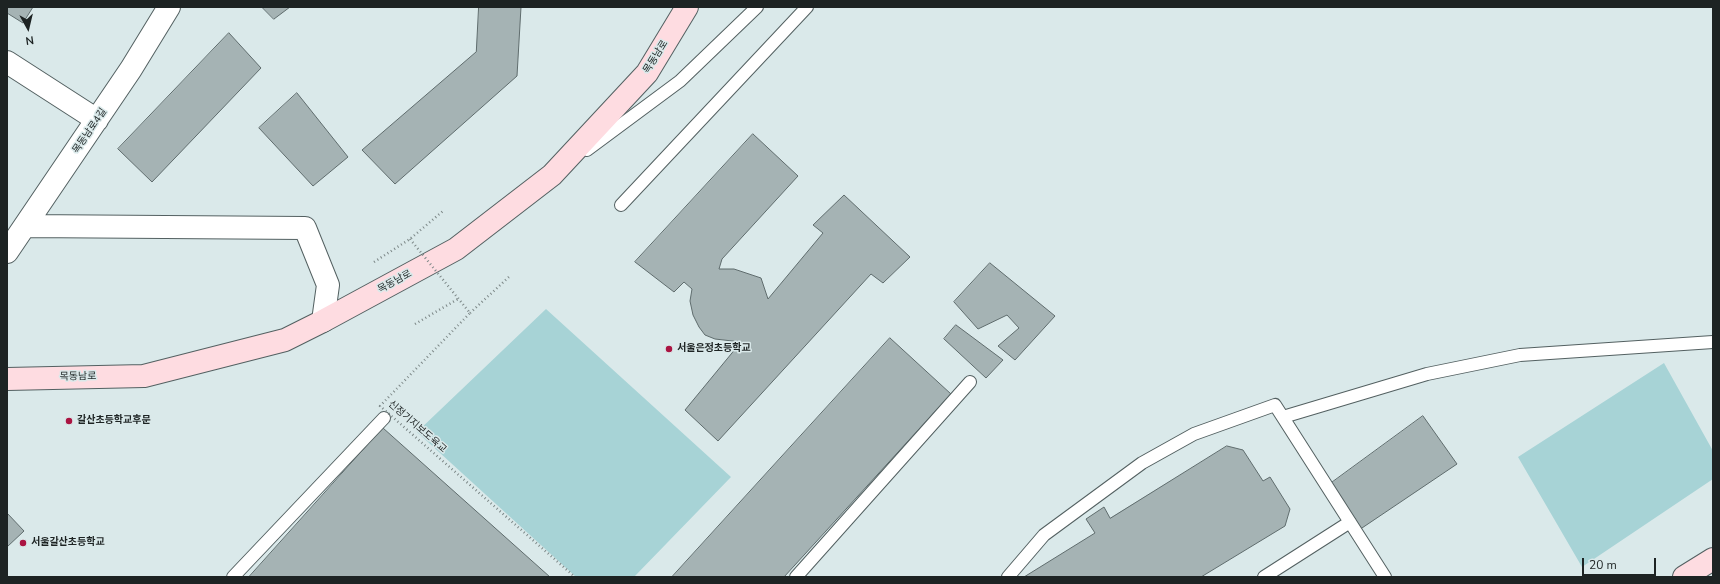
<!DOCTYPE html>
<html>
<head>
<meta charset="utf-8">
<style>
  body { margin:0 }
  #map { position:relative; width:1720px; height:584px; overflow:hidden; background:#dae9ea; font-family:"Nunito Sans",sans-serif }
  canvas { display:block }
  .frame { position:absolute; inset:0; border:8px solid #1d2323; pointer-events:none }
  .north { position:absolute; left:8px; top:8px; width:40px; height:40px; -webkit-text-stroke:3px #dae9ea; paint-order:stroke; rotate:172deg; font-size:11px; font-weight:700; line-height:16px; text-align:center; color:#1d2323 }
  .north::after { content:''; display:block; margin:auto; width:14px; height:18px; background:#1d2323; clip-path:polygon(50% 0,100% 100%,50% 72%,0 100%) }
  .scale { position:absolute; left:1582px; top:558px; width:74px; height:18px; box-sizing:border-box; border:2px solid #1d2323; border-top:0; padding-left:5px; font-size:12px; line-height:14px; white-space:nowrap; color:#1d2323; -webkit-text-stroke:3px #dae9ea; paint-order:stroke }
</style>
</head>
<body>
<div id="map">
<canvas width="1720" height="584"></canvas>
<div class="frame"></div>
<div class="north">N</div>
<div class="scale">20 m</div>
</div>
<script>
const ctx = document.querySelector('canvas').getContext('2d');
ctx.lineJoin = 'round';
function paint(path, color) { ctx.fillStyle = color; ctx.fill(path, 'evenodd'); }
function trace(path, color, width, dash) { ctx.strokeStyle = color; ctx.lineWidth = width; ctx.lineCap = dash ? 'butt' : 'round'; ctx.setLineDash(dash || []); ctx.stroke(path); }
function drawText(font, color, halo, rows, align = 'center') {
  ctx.font = font + ' "Nunito Sans","Noto Sans KR",sans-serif'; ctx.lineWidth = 3; ctx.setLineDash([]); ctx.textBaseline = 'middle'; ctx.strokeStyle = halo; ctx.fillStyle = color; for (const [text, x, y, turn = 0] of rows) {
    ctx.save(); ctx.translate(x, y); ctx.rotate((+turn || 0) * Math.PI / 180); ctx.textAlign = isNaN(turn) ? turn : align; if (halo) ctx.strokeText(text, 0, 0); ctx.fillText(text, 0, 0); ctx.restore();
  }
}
paint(new Path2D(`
  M546,309L731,477L634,577H576L417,432Z
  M1664,363L1713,451V479L1582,567L1518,457Z`), '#a7d3d6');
const building = new Path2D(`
  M7,7H33L23,23L7,13Z
  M262,7H290L274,19Z
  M479,7H521L517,76L395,184L362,150L476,52Z
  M229,33L261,68L152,182L118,149Z
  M297,93L348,157L313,186L259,128Z
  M753,134L798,176L722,259L719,269H734L761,278L768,299L823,233L813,225L844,195L910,257L883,283L871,274L718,441L685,410L741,342L715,339L705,335L699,327L693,315L690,301L692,289L684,282L674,292L635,262Z
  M990,263L1055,316L1015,360L998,346L1019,328L1007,315L978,329L954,302Z
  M956,325L1003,360L986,378L944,339Z
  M890,338L951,394L784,577H672Z
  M1423,416L1457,464L1359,530L1330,484Z
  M383,428L550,577H249Z
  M1227,446L1243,450L1263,481L1270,477L1290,509L1285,526L1201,577H1024L1095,533L1086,519L1104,507L1110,518Z
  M7,513L24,531L7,547Z`);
paint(building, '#a5b3b4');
trace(building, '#5f6c6d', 1);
const lane = new Path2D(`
  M587,150L680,81L757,7
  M621,205L807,7
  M1283,417L1427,374L1520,355L1713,342
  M233,577L384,418
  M796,577L970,382
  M1008,577L1044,535L1142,463L1194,434L1275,405L1385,577
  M1264,577L1350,522`);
const street = new Path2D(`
  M7,62L97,120
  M25,226L305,228L328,285L323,321
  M7,252L131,69L169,7`);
const secondary = new Path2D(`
  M7,379L144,376L285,340L323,321L456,249L552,175L647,73L687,7
  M1684,577L1713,559`);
trace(lane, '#536061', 14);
trace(street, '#536061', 24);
trace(secondary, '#536061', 24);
trace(new Path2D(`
  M374,262L410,239L443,211
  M470,313L510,276
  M415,324L458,299`), '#7c8787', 2.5, [1, 3]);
trace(lane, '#fff', 12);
trace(street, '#fff', 22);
trace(secondary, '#fedce1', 22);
trace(new Path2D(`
  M410,239L470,313L380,406L575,577`), '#7c8787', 2.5, [1, 3]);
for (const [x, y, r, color] of [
  [669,349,4,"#aa1442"],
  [69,421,4,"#aa1442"],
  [23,543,4,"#aa1442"]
]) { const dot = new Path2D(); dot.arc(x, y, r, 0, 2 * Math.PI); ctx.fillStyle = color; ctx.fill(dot); trace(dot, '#dae9ea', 1.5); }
drawText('10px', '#1d2323', '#dae9ea', [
  ["목동남로",656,57,-58],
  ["목동남로4길",90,131,-56],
  ["목동남로",395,282,-29],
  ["목동남로",78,377,-1],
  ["신정기지보도육교",417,427,41]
]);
drawText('bold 10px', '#1d2323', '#dae9ea', [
  ["서울은정초등학교",677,349],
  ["갈산초등학교후문",77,421],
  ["서울갈산초등학교",31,543]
], 'left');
</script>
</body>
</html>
